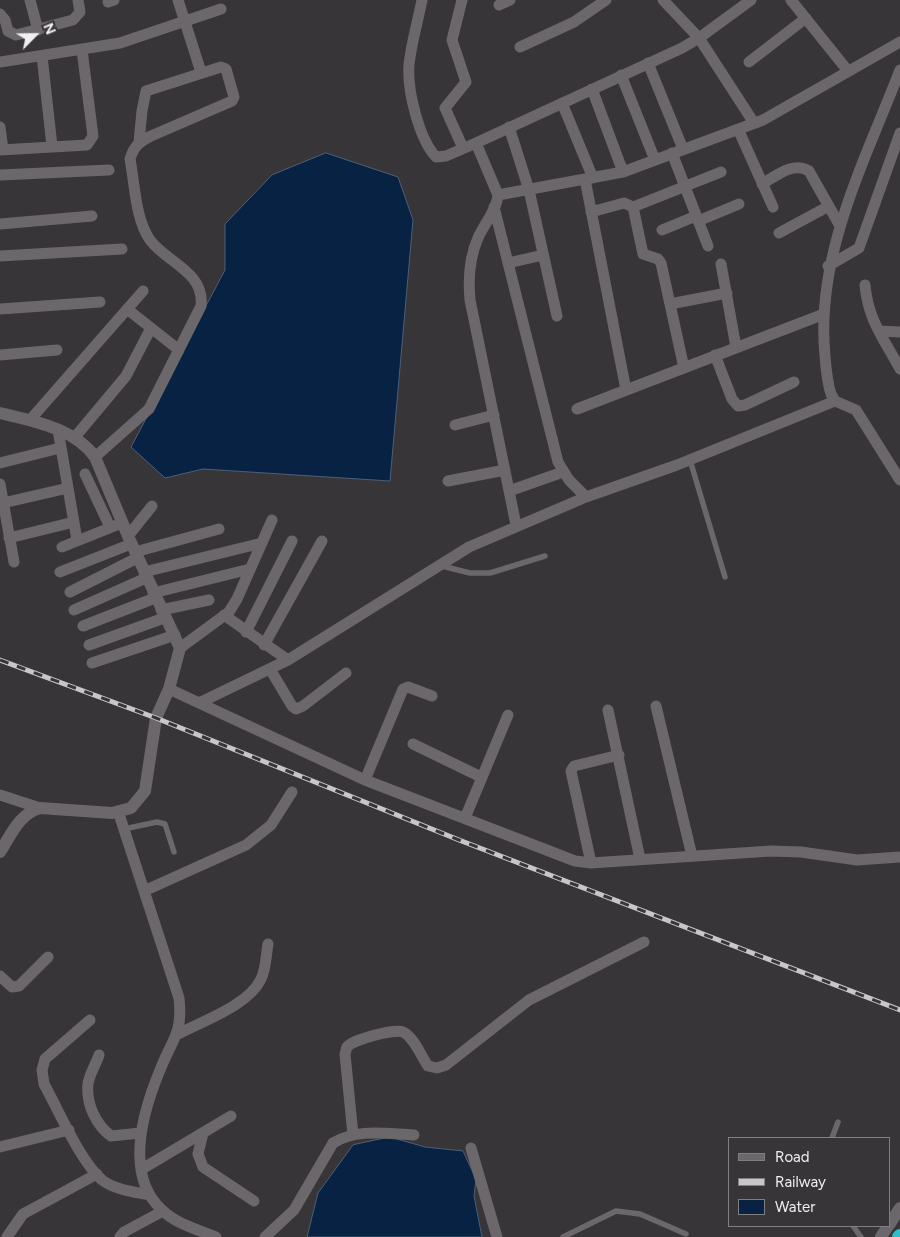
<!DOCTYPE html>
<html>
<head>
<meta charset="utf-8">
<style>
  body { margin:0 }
  #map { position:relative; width:900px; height:1237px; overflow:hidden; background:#383538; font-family:Figtree,sans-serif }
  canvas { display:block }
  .legend { position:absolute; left:728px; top:1137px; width:162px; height:90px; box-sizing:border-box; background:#383538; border:1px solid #827f82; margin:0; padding:6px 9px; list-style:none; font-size:15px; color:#f0eef0 }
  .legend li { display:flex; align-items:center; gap:10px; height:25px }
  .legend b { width:25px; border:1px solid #827f82 }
  .north { position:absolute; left:10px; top:10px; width:50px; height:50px; -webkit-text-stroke:4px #383538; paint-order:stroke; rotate:67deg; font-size:14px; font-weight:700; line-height:20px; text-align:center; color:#f0eef0 }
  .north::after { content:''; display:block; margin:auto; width:18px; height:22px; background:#f0eef0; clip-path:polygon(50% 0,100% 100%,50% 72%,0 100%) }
</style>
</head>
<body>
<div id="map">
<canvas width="900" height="1237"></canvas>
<ul class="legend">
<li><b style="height:6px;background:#6b676b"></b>Road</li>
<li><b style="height:6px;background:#c8c6c8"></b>Railway</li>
<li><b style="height:14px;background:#072243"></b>Water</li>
</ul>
<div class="north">N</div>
</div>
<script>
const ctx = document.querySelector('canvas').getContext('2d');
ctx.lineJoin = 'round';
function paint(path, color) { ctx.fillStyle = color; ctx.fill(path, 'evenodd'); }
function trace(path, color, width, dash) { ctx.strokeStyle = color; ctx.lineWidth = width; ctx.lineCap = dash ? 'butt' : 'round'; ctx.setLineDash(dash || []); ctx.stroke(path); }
const water = new Path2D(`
  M326,153L398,177L413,220L390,481L203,469L165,478L131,447L225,270V224L272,175Z
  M390,1137L425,1147L463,1151L476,1179L474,1196L482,1237H307L318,1193L353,1145Z`);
paint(water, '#072243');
trace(water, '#4d5f77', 1);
trace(new Path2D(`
  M690,460L725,577
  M442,566L470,573H490L545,556
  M124,829L157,822L165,824L174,852
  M832,1138L838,1122
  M853,1226L861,1237
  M563,1237L616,1211L640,1214L686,1234`), '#6b676b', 5.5);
trace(new Path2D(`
  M30,0L38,30
  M178,0L201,72
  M422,0C418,21 411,44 409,65C407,90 419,139 436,157L446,156L476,143L682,48L699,38L751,0
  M462,0L452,40L466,82L445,108L463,148
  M663,0L699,38L754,123
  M791,0L848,71
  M108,2L114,0
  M499,5L510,0
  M0,14L5,20L8,31L16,35L73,20L80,12L78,0
  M520,47L574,22L606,0
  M42,56L52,146
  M0,62L120,43L221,9
  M749,62L806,18
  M648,63L683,149
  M900,70C865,161 815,255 825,356C826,369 827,382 831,394L835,401L856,410L900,480
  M621,75L655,160
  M592,89L623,172
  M562,103L593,178
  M0,127L3,150
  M509,127L529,190L557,316
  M738,129L773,207
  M476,143L498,195C497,210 484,224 478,238C469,258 468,278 470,300L516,525
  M0,150L87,145L93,136L82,50
  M672,153L708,246
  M0,175L109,170
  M585,179L626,390
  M762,184C776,176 793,161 809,171L840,226
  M498,195L623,172L763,120L900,42
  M494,207L558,462L569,480L586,497
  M633,207L721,172
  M591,212L624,203L633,207L643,254L658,259L661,263L684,368
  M698,221L739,204
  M0,224L92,216
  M662,230L696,216
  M779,233L829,206
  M0,256L122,249
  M508,263L543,255
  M721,264L736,347
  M828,266L859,248L900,133
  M865,285C868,320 884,339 900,369
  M670,304L727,293
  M0,309L100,302
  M127,309L179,350
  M879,331L900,332
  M0,355L57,350
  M715,355L732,399L738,406L745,405L794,382
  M577,409L824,314
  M30,420L143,291
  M455,425L494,415
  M58,430L77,540
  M75,437L126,376L151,328
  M95,457L149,409L201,306C205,272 167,263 150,240C135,218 135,185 130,159C134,146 139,142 151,136L232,101L234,97L226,69L221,67L146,91L142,111L139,142
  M0,463L60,448
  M85,474L110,527
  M448,481L505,470
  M0,484L14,562
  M509,491L563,472
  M3,503L68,488
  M128,536L152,506
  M9,538L74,522
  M62,547L122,523
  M135,552L219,529
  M60,572L131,544
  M144,572L262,543
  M70,592L137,558
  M153,593L250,569
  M74,610L146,578
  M161,610L209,600
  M224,615L288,660
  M83,626L155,598
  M246,632L292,541
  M89,645L164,618
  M264,645L322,541
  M180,648L229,612L237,599L272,520
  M92,663L175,635
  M270,669L292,706L296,709L303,706L346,673
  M169,689L365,780L575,861L591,863L771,851L801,852L857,860L900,857
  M201,702L288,660L469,547L586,497L677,465L835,401
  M656,706L692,856
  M608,710L640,859
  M413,744L481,777
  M365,780L403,689L408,687L432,696
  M0,795L40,808
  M118,811L179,998C183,1034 172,1039 160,1070C143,1111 124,1175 162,1210C176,1224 199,1230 216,1237
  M465,818L508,715
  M591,863L571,771L574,766L619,755
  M144,891L246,845L271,825L292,792
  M0,976L12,987L19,986L48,957
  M90,1020L45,1059L42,1070L44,1084C59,1111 80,1161 102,1180C115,1190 135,1192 150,1195
  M178,1034C203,1021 249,1005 261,979C266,969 266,955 268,944
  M99,1055C96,1064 89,1075 88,1084C86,1104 96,1125 111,1136L141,1133
  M203,1133L198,1154L203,1167L254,1201
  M353,1135L345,1054C346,1052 346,1049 347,1047C352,1040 395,1028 403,1032C414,1037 421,1056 428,1066L437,1068L446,1065L529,1000L644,942
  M0,1147L69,1130
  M471,1148L497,1237
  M142,1169L231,1116
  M7,1237L23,1214L97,1174
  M120,1237L124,1232L163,1211
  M265,1237L294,1210L333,1143C357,1128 387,1134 414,1135`), '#6b676b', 11);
trace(new Path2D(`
  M0,413C33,421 74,428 95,457L128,536L180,648L169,689L156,718L145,791L131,808L112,813L40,808C19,814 11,835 0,852
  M889,1225L900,1208
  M881,1237L888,1226`), '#6b676b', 12);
trace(new Path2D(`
  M899,1237L900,1236`), '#30beca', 14);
const rail = new Path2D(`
  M0,660L156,718L459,840L900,1010`);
trace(rail, '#c8c6c8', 5);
trace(rail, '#383538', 3, [9]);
</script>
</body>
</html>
